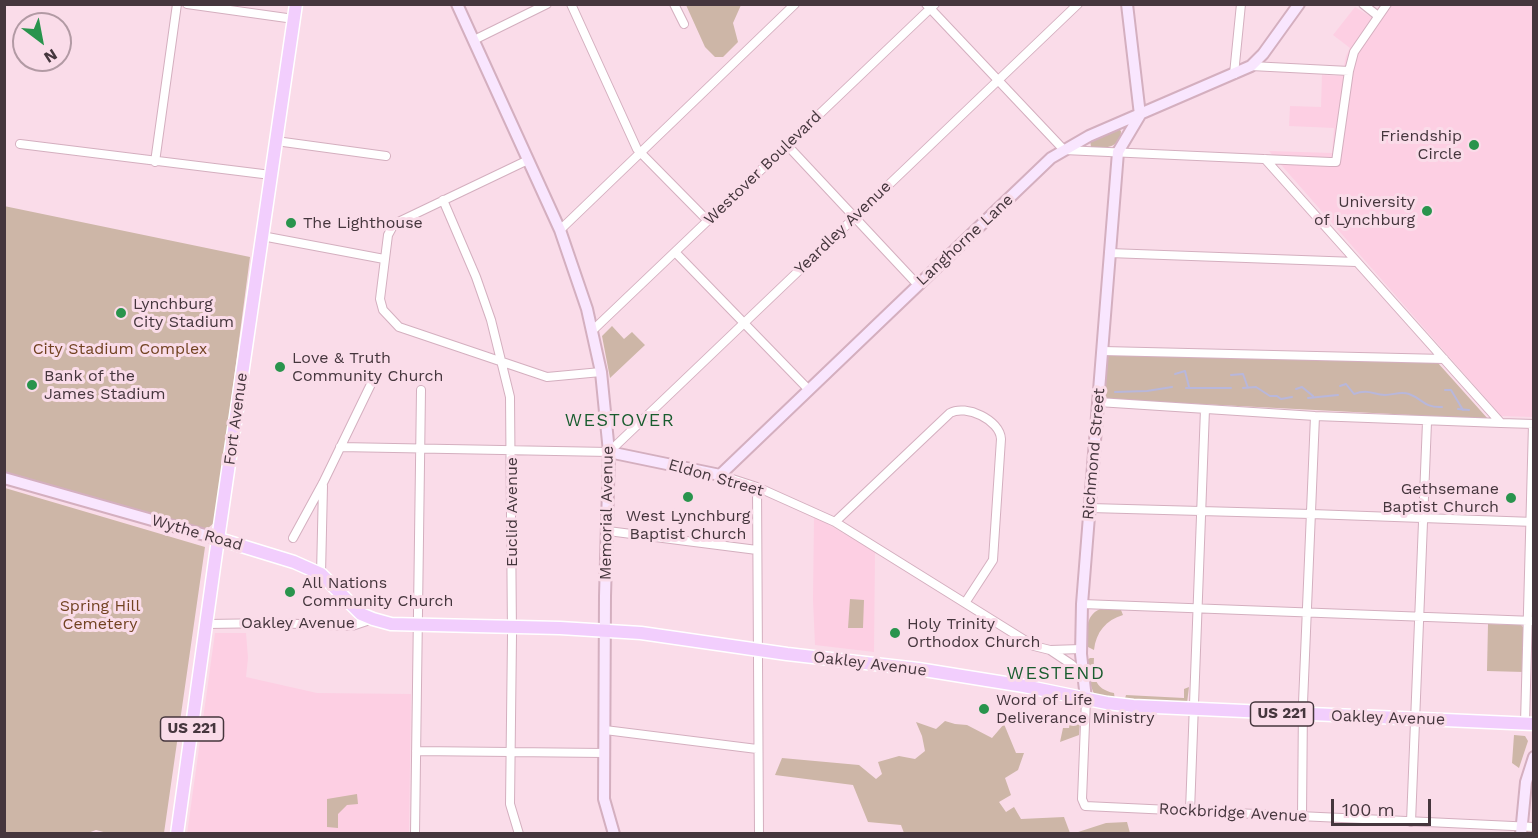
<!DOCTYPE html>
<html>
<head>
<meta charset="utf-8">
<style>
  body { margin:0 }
  #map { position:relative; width:1538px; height:838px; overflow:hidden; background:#fadce9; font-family:"Work Sans",sans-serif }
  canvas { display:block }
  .frame { position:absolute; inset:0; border:6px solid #45363d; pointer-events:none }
  .north { position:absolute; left:12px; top:12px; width:60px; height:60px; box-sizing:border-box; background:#fadce9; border:2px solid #b29aa4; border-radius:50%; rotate:148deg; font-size:16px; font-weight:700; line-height:24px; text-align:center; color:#45363d }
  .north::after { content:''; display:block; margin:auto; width:21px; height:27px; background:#29944d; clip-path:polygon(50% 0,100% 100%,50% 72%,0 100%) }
  .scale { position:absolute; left:1331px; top:799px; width:100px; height:27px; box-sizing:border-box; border:3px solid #45363d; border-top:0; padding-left:8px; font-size:18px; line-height:21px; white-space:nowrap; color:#45363d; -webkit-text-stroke:4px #fadce9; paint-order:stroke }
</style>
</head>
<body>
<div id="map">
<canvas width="1538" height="838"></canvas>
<div class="frame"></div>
<div class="north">N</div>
<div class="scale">100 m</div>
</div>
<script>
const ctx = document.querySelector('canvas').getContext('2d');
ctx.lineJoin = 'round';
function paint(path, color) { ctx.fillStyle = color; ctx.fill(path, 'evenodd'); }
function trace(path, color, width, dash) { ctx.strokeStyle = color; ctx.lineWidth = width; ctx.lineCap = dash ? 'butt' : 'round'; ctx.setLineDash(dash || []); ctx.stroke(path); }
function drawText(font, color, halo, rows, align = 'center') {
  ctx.font = font + ' "Work Sans",sans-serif'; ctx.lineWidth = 6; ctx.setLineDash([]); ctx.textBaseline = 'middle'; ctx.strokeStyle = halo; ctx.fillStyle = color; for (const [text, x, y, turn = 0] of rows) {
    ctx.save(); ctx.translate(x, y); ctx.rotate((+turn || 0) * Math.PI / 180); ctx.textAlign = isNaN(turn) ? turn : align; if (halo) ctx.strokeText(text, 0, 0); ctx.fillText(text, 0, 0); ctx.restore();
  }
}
paint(new Path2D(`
  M1380,5H1533V417L1501,416L1269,151L1332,153L1334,128L1289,126L1290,106L1321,107L1322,75L1342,76L1346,56L1350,48L1333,35L1355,7L1371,17Z
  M816,517L875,552L874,652L815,645L813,600L814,518Z
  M215,633H246L248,658L246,677L317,693L411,694L409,833L187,834Z`), '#fdcfe3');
paint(new Path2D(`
  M686,5H741L733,23L738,42L723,57H715L705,47Z
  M1118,128L1121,131C1121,147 1104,150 1091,147L1090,140Z
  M4,206L250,257L215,522L207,529L198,530L5,474Z
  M612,326L624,339L632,332L645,345L610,378L602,336Z
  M1105,354L1438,363L1488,419L1104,399Z
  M5,488L205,547L164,833L111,834L96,830L85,834L5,833Z
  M850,599L864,600L863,628H848Z
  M1100,609L1121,610L1123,615C1106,620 1096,632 1094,650L1088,647C1087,633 1084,616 1100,609Z
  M1488,624L1521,625L1524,628V672L1487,671Z
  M1090,658H1094C1093,676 1094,689 1114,693L1115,700L1094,694L1089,681L1087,660Z
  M1189,687L1187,703L1124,702L1126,695L1184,698V689Z
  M945,721L955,724L967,725L992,738L1004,724L1016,753H1024L1018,770L1005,778L1011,795L999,802L1006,812L1014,807L1021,819L1064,817L1070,833H904L901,825L868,822L853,785L775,775L782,758L859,765L876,779L882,774L878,762L899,756L915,759L925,751L922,736L916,722L936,729Z
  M1070,721L1080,722L1079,735L1060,742L1063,728H1069Z
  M1514,735L1525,736L1528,741L1519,768L1512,763Z
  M357,794L358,804L347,805L338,814V828L327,827V799Z
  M1127,822L1130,833H1075L1106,823Z`), '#cdb6a7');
trace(new Path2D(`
  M1175,374L1185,371L1189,387
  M1231,375L1243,374L1248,388
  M1340,386L1346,384L1354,394C1368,389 1372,394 1385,395C1394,395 1400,391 1409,394C1423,399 1424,408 1442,407
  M1186,388H1231
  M1243,388L1256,387L1270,396H1277L1281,399L1292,397
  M1296,389L1302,387L1313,396
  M1445,390H1451L1463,410
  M1115,392L1147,391L1172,387
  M1308,398L1338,395
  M1458,409L1469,410`), '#b8b7db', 2);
const street = new Path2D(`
  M187,4L294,19
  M571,4L637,149L708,221
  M674,4L684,24
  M926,4L1064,150L1330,162H1336L1349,71L1354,52L1387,4
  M1363,4L1378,16
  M474,40L547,4
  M1251,66L1349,71
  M1234,74L1241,4
  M276,141L386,156
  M20,144L271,175
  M787,145L917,284
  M1265,159L1501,423L1534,424
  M528,160L394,224L388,235L380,299L383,310L399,327L547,377L601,372
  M155,162L177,4
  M443,200L476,277L491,320L510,397L512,635L510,804L519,834
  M560,230L795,4
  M262,236L384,259
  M675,252L808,389
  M1109,253L1356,262
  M592,331L935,4
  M1103,351L1444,359
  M1098,402L1315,416L1501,423
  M340,447L609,452L1078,4
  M720,475L757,487L835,522L1034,646L1050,650L1081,649
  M757,487L759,834
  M1090,508L1311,514L1534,522
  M835,522L950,413C966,404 1000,420 1001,439L993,560L965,603
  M608,531L757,550
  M293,538L323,483L372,382
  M321,574L323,486
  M1082,604L1534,621
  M207,624L274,623L352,626L373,619
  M1050,650L1071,664L1083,675
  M1086,699L1082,799L1085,806L1534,827
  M1525,723L1533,424
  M605,730L757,749
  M416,751L604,753
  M1190,811L1205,409
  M1302,816L1303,703L1315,416
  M1411,822L1427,422
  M415,834L421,390`);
const secondary = new Path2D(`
  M457,4L560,230L587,309L601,372L609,452L605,596L604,799L614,834
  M1127,4L1140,115
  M609,452L720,475L1051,158L1089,136L1251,66L1263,54L1299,4
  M4,478L219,539
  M1086,699L1081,654L1082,604L1118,152L1140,115
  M1521,834L1526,782L1534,757`);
const primary = new Path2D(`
  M219,539L294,562L321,574L361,614L373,619L391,624L560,628L641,633L787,654L918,669L1024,686L1107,703L1133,706L1534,724
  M177,834L215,560L296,4`);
trace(street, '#d4afbf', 10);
trace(secondary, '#d4afbf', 14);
trace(primary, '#fff', 15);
trace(street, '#fff', 8);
trace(secondary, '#f9e6fe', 10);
trace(primary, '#f2cefd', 12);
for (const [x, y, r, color] of [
  [1474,145,6,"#29944d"],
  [1427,211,6,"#29944d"],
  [291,223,6,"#29944d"],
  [121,313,6,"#29944d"],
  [280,367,6,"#29944d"],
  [32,385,6,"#29944d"],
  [688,497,6,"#29944d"],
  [1511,498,6,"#29944d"],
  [290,592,6,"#29944d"],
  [895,633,6,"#29944d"],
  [984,709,6,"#29944d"]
]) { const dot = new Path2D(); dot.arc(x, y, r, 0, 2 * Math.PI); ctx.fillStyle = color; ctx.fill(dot); trace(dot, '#fadce9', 2); }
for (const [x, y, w] of [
  [1282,714,63],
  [192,729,63]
]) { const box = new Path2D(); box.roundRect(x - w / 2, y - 12, w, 24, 4.5); ctx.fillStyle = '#fadce9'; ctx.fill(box); trace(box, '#45363d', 1.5); }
drawText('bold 15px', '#45363d', null, [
  ["US 221",1282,714],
  ["US 221",192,729]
]);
drawText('16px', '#45363d', '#fadce9', [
  ["Friendship",1462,136,"right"],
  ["Circle",1462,154,"right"],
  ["University",1415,202,"right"],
  ["of Lynchburg",1415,220,"right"],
  ["The Lighthouse",303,223],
  ["Lynchburg",133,304],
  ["City Stadium",133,322],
  ["Love & Truth",292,358],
  ["Community Church",292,376],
  ["Bank of the",44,376],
  ["James Stadium",44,394],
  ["Gethsemane",1499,489,"right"],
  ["Baptist Church",1499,507,"right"],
  ["West Lynchburg",688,516,"center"],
  ["Baptist Church",688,534,"center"],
  ["All Nations",302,583],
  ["Community Church",302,601],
  ["Holy Trinity",907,624],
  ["Orthodox Church",907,642],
  ["Word of Life",996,700],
  ["Deliverance Ministry",996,718]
], 'left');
drawText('16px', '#45363d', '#fadce9', [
  ["Westover Boulevard",763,168,-44],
  ["Yeardley Avenue",843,228,-44],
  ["Langhorne Lane",965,240,-43],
  ["Fort Avenue",236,419,-82],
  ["Richmond Street",1094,454,-85],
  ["Eldon Street",716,478,16],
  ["Euclid Avenue",512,512,-90],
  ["Memorial Avenue",607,513,-89],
  ["Wythe Road",197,533,16],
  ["Oakley Avenue",298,623],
  ["Oakley Avenue",870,664,7],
  ["Oakley Avenue",1388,718,2],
  ["Rockbridge Avenue",1233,813,3]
]);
drawText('16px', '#724322', '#fadce9', [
  ["City Stadium Complex",120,349],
  ["Spring Hill",100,606],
  ["Cemetery",100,624]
]);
ctx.letterSpacing = '1.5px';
drawText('18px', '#185c2e', '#fadce9', [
  ["WESTOVER",620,421],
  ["WESTEND",1056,674]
]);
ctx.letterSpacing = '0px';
</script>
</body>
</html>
